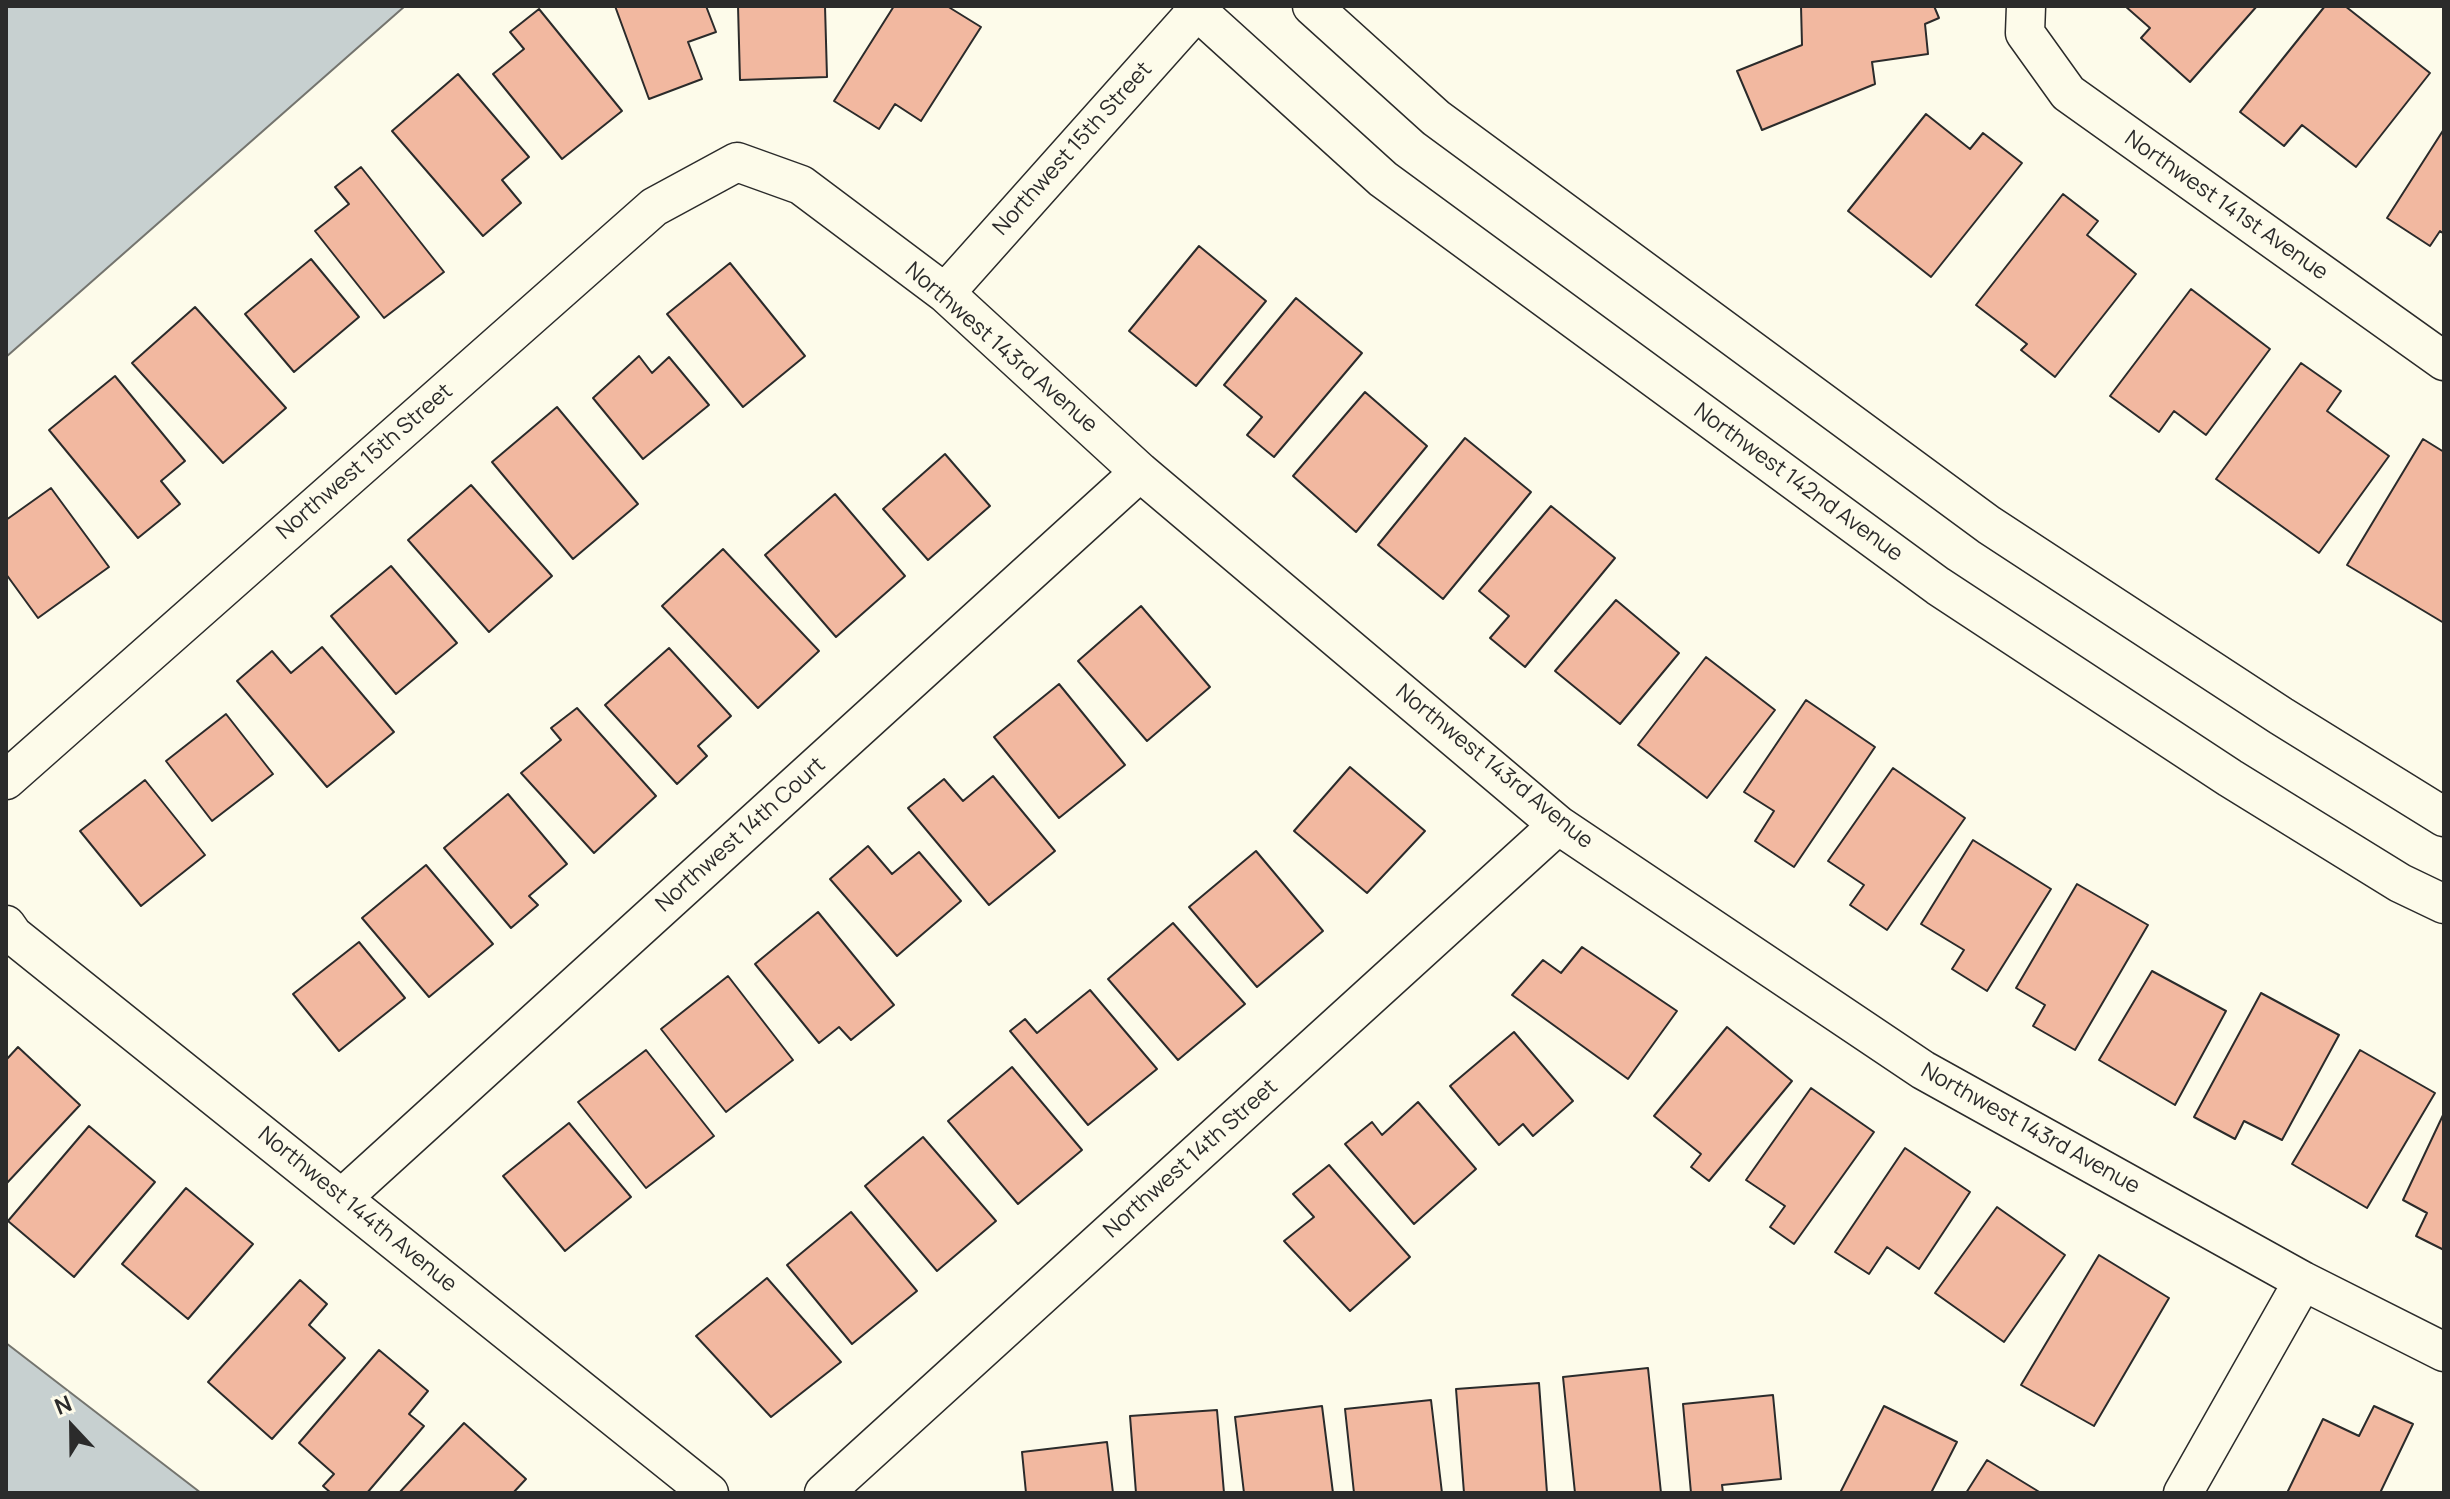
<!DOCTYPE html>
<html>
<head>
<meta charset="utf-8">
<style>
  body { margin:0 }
  #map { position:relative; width:2450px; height:1499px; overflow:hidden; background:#fdfbea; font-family:Manrope,sans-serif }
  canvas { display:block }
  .frame { position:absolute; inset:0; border:8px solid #2b2b2b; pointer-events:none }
  .north { position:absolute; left:32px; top:1387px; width:80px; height:80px; -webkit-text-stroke:6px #fdfbea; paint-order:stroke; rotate:338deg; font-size:22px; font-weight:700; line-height:32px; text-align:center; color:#2b2b2b }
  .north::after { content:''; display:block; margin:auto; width:28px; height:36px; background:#2b2b2b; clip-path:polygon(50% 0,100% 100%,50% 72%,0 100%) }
</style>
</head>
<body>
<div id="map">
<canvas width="2450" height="1499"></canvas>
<div class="frame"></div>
<div class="north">N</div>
</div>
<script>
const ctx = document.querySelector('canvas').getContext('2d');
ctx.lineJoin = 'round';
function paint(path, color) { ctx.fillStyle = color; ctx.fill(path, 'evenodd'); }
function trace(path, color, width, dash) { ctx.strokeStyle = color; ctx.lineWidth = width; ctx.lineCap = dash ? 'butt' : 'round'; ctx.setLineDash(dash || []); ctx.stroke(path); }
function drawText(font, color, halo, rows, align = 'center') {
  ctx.font = font + ' Manrope,sans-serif'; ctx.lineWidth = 6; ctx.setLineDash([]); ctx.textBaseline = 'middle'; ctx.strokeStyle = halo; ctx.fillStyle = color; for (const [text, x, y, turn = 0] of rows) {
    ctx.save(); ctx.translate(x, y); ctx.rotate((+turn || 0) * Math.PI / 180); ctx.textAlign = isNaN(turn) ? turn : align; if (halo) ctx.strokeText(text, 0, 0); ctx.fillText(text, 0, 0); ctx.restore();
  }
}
const water = new Path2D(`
  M6,6H405L6,357Z
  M6,1343L201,1493H6Z`);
paint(water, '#c7d0d0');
trace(water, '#74746e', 2);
const building = new Path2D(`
  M615,6H706L716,32L688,42L702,79L649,99Z
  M738,6H825L827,77L740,80Z
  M894,6H947L981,27L921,121L895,104L879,129L834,101Z
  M1801,6H1934L1939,18L1925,24L1928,54L1872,62L1875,84L1762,130L1737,71L1802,45Z
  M2125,6H2257L2190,82L2141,38L2150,28Z
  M2325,6H2345L2430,73L2356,167L2302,125L2284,146L2240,112Z
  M539,9L622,111L562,159L493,74L524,49L510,32Z
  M458,74L529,157L502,180L521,203L483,236L392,131Z
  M1926,114L1970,149L1983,133L2022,163L1931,277L1848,211Z
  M2444,129V234L2440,231L2430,246L2387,218Z
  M361,167L444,272L384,318L315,231L349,204L335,187Z
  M2063,194L2098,221L2087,235L2136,274L2055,377L2021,350L2027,344L1976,305Z
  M1199,246L1266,301L1196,386L1129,331Z
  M311,259L359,317L294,372L245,314Z
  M730,263L805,356L743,407L667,314Z
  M2191,289L2270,349L2206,435L2174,411L2159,432L2110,396Z
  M1296,298L1362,353L1274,457L1247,435L1262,417L1224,385Z
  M195,307L286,408L223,463L132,363Z
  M639,356L652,373L669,357L709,405L643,459L593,398Z
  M2301,363L2341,391L2327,411L2389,456L2319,553L2216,479Z
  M115,376L185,461L161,481L180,504L138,538L49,430Z
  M1365,392L1427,446L1356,532L1293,476Z
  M557,407L638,504L573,559L492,462Z
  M1465,438L1531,492L1443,599L1378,545Z
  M2423,439L2444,452V623L2347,565Z
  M945,454L990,506L928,560L883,509Z
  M471,485L552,576L489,632L408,540Z
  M51,488L109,567L38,618L6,574V520Z
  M835,494L905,576L836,637L765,555Z
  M1551,506L1615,558L1525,667L1490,638L1509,616L1479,591Z
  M723,549L819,651L758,708L662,606Z
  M391,566L457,643L396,694L331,616Z
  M1616,600L1679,653L1620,724L1555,671Z
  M1141,606L1210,687L1147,741L1078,661Z
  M322,647L394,732L327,787L237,681L272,651L291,673Z
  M669,648L731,716L698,746L707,756L677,784L605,705Z
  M1706,657L1775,710L1707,798L1638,745Z
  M1059,684L1125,765L1059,818L994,737Z
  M1806,700L1875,747L1794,867L1755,841L1774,811L1744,792Z
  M577,708L656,796L594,853L521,773L561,740L551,728Z
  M226,714L273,774L212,821L166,761Z
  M1350,767L1425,831L1367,893L1294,831Z
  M1893,768L1965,818L1887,930L1850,905L1864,885L1828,861Z
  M993,776L1055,851L989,905L908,808L944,779L963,801Z
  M145,780L205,855L141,906L80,831Z
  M508,794L567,864L529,896L538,905L511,928L444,848Z
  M1973,840L2051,889L1987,991L1952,969L1964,950L1921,924Z
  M868,846L892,874L919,852L961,901L897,956L830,879Z
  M1256,851L1323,931L1257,987L1189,907Z
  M426,865L493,944L429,997L362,918Z
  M2077,884L2148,925L2075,1050L2033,1026L2045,1005L2016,988Z
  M818,912L894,1005L851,1040L839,1027L819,1043L755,964Z
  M1173,923L1245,1004L1178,1060L1108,979Z
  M359,942L405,998L339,1051L293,994Z
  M1582,947L1677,1011L1628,1079L1512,995L1543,960L1561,973Z
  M2152,971L2226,1011L2175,1105L2099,1060Z
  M728,976L793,1060L726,1112L661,1029Z
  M1090,990L1157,1069L1088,1125L1010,1031L1025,1019L1037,1033Z
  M2261,993L2339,1035L2282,1140L2244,1121L2235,1139L2194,1117Z
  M1727,1027L1792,1081L1709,1181L1691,1167L1701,1154L1654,1116Z
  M1514,1032L1573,1101L1533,1136L1523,1124L1499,1145L1450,1086Z
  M18,1047L80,1105L6,1184V1060Z
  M646,1050L714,1136L646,1188L578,1102Z
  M2360,1050L2435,1093L2367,1208L2292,1164Z
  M1012,1067L1082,1150L1018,1204L948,1121Z
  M1811,1088L1874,1132L1794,1244L1770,1227L1785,1206L1746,1180Z
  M1418,1102L1476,1169L1414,1224L1345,1144L1372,1122L1382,1135Z
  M2444,1113V1250L2416,1236L2427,1213L2403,1200Z
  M569,1123L631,1197L565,1251L503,1176Z
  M89,1126L155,1182L74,1277L8,1221Z
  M923,1137L996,1221L937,1271L865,1186Z
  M1905,1148L1970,1192L1919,1269L1887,1247L1869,1274L1835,1252Z
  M1329,1165L1410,1257L1350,1311L1284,1241L1314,1217L1293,1194Z
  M186,1188L253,1244L188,1319L122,1264Z
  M1997,1207L2065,1255L2004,1342L1935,1293Z
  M851,1212L917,1291L852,1344L787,1265Z
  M2099,1255L2169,1298L2094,1426L2021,1385Z
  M767,1278L841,1362L771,1417L696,1336Z
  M300,1280L327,1304L309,1325L345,1358L272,1439L208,1382Z
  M379,1350L428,1391L409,1414L424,1426L367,1493H331L323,1486L334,1474L299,1443Z
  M1648,1368L1661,1493H1575L1563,1377Z
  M1539,1383L1547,1493H1464L1456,1389Z
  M1773,1395L1781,1479L1722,1485L1723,1493H1691L1683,1404Z
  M1431,1400L1442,1493H1354L1345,1409Z
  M1322,1406L1333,1493H1244L1235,1417Z
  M1884,1406L1957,1442L1931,1493H1840Z
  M2374,1406L2413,1424L2380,1493H2287L2323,1419L2359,1436Z
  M1217,1410L1224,1493H1136L1130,1416Z
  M464,1423L526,1479L513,1493H399Z
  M1107,1442L1113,1493H1026L1022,1452Z
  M1987,1460L2041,1493H1966Z`);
paint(building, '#f2b8a0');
trace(building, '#2b2b2b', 2);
const minor = new Path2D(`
  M1192,6L1383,179L1938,586L2230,778L2400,883L2444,904
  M1312,6L1436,118L1989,525L2281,716L2444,817
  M2026,6L2025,33L2068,93L2444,361
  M945,293L1201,6
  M6,780L654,207L737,162L801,185L945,293L1140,472L1558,825L1923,1070L2303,1281L2444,1352
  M6,925L13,935L709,1493
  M342,1198L1140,472
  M824,1493L1558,825
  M2183,1493L2303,1281`);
trace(minor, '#2b2b2b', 41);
trace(minor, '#fdfbea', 38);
drawText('22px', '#2b2b2b', '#fdfbea', [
  ["Northwest 15th Street",1073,149,-48],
  ["Northwest 141st Avenue",2226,206,35],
  ["Northwest 143rd Avenue",1001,348,41],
  ["Northwest 15th Street",365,462,-41],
  ["Northwest 142nd Avenue",1798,483,36],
  ["Northwest 143rd Avenue",1494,767,39],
  ["Northwest 14th Court",741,835,-42],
  ["Northwest 143rd Avenue",2030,1129,29],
  ["Northwest 14th Street",1191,1159,-42],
  ["Northwest 144th Avenue",357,1210,39]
]);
</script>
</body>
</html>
